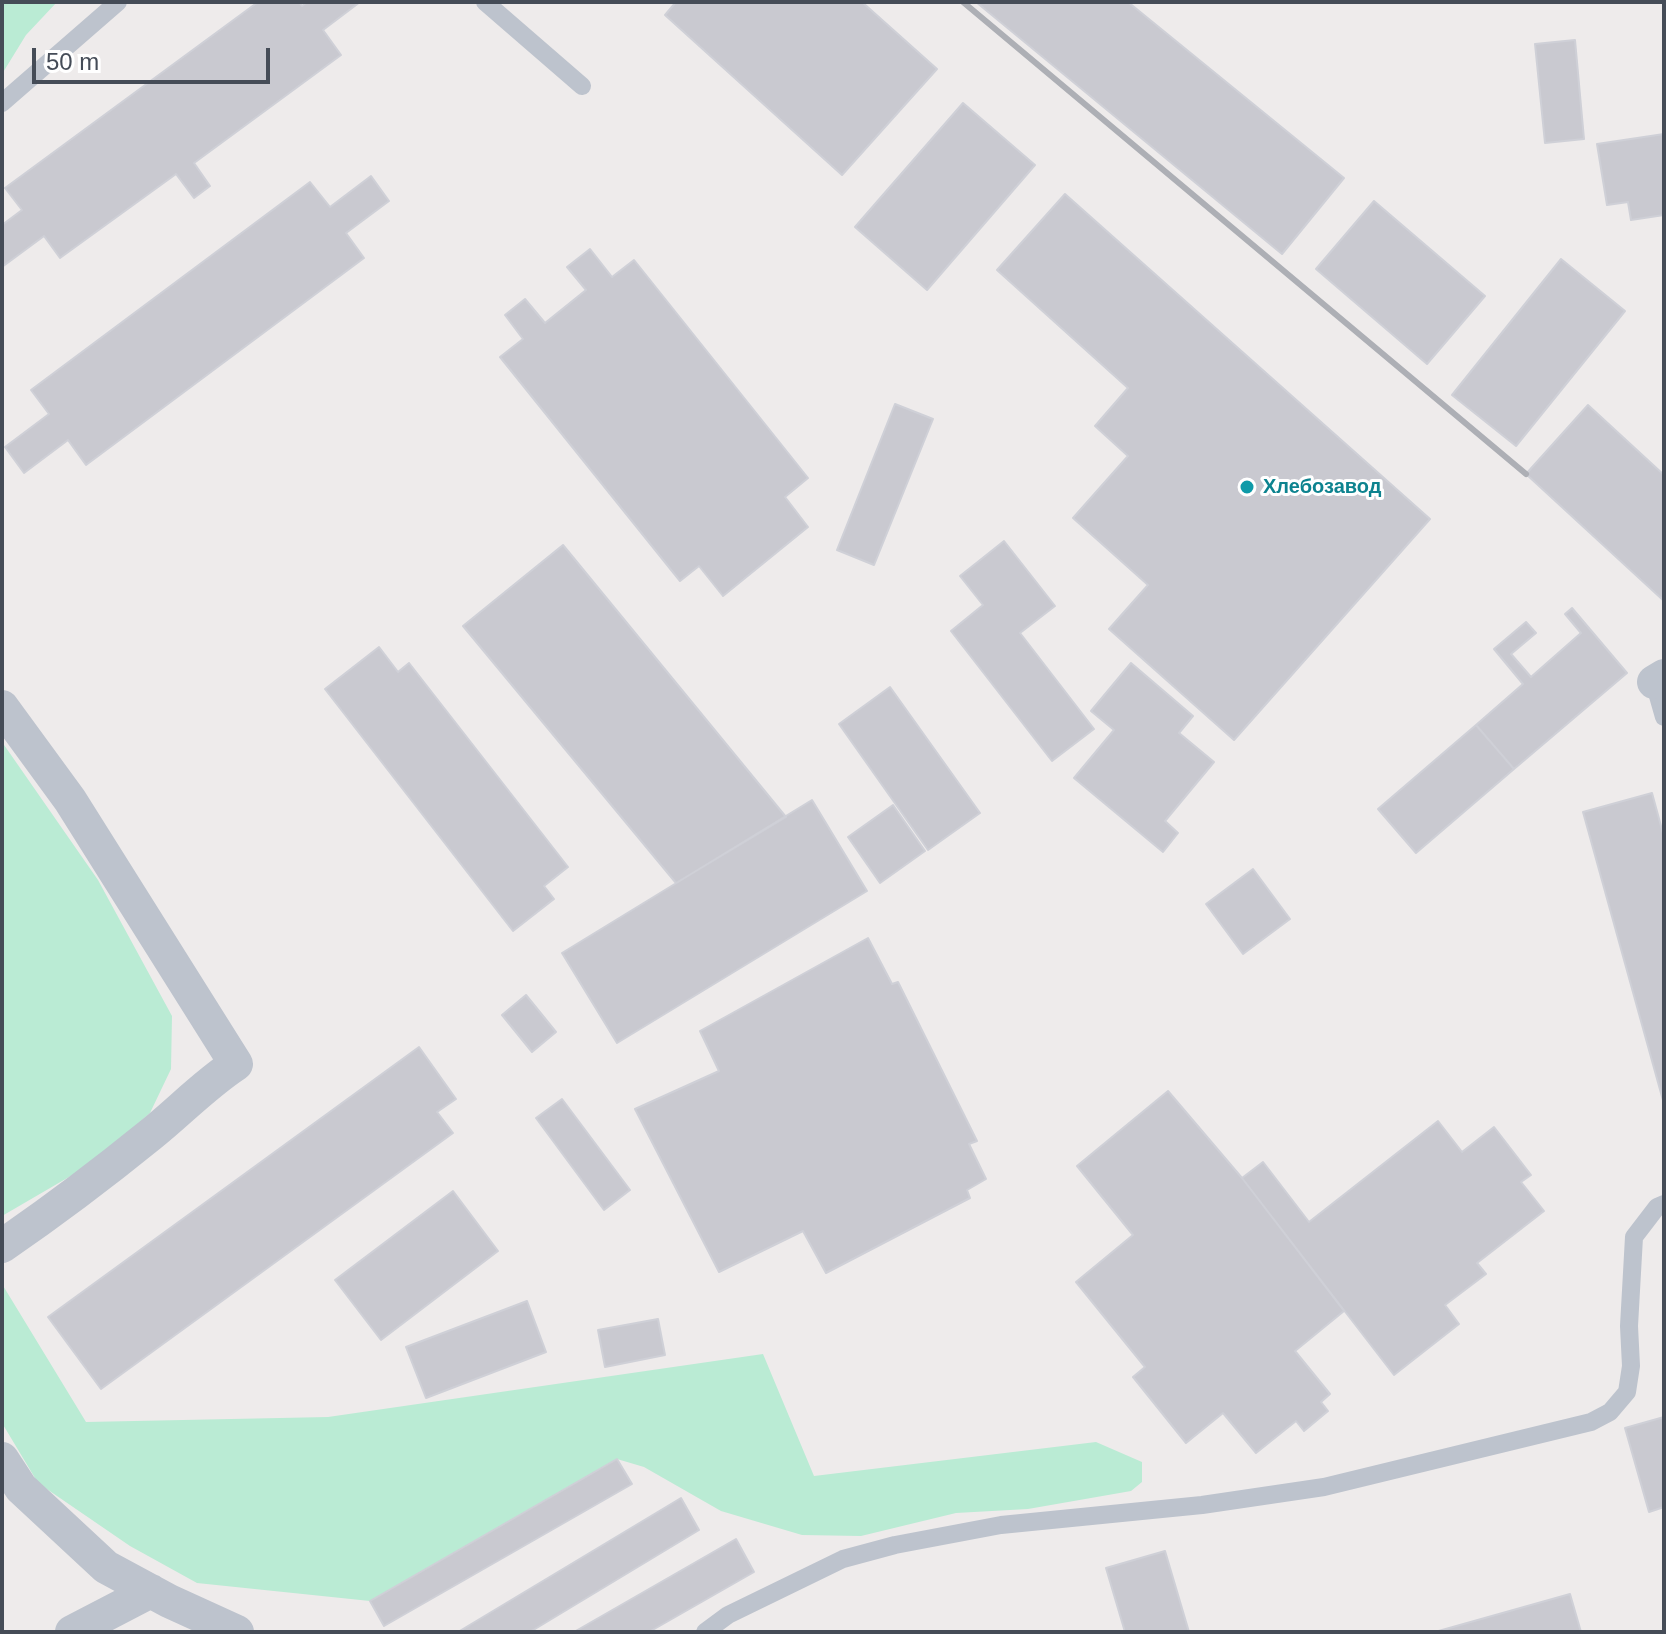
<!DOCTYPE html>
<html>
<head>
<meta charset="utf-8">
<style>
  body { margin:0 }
  #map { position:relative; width:1666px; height:1634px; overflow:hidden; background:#eeebeb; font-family:Helvetica,sans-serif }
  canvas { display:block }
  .frame { position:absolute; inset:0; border:4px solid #454c57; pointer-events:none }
  .scale { position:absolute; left:32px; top:48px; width:238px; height:36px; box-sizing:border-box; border:4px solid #454c57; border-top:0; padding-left:10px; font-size:24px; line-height:28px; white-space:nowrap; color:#454c57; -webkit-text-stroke:6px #fff; paint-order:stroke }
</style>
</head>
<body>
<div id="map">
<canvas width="1666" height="1634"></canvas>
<div class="frame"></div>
<div class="scale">50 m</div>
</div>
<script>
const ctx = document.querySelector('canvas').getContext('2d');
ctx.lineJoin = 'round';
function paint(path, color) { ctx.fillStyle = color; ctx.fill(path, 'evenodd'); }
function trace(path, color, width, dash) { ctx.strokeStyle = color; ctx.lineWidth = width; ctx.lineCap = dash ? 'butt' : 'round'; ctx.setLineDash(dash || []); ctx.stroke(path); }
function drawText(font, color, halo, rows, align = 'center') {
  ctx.font = font + ' Helvetica,sans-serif'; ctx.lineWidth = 6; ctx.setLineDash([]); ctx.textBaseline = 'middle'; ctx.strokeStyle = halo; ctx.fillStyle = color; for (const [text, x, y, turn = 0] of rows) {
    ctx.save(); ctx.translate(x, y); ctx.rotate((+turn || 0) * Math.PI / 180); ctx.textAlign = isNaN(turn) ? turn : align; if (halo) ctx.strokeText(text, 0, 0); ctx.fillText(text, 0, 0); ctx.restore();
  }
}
paint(new Path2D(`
  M2,2H57L26,35L2,74Z
  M2,742L98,880L172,1016L171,1069L150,1113L93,1163L2,1216Z
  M2,1284L86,1422L328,1417L763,1354L814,1476L1096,1442L1142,1462V1482L1131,1491L1028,1509L956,1513L861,1536L802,1535L721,1511L644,1467L617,1459L370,1601L197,1583L130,1546L38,1483L2,1423Z`), '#baebd4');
const building = new Path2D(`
  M258,2H299L302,6L307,2H360L323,30L341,55L194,163L210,186L194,198L176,174L60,258L44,236L2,267V225L22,210L5,188Z
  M676,2H862L937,69L842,175L665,15Z
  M976,2H1128L1344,178L1282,254Z
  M1575,40L1584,139L1545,143L1535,44Z
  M963,103L1035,165L927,290L855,227Z
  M1664,134V215L1631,220L1628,202L1607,205L1597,144Z
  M371,176L389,201L346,233L364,258L86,465L68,440L24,473L5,447L49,414L31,390L310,182L330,207Z
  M1065,194L1430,519L1234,740L1109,629L1148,585L1073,518L1128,456L1095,426L1128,388L997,270Z
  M1374,201L1485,296L1427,364L1316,269Z
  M590,249L612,277L634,260L808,478L785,497L808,527L723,596L699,566L680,581L500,357L523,339L505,315L525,299L545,323L586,290L567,267Z
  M1561,259L1625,311L1516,446L1452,395Z
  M895,404L933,419L874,565L837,550Z
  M1588,405L1664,475V601L1526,474Z
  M1004,541L1055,606L1020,633L1094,729L1052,761L951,631L983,605L960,576Z
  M563,545L786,817L676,883L463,626Z
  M1572,608L1627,673L1514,769L1476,725L1523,684L1494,649L1526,622L1536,633L1511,654L1531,677L1581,633L1565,614Z
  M379,647L398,672L409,663L568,867L544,886L554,899L513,931L325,689Z
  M1131,663L1193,716L1179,733L1214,762L1165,821L1178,833L1163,852L1074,778L1114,730L1091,711Z
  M890,687L980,813L928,850L839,724Z
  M1476,725L1514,769L1416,853L1378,809Z
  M1652,793L1664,837V1104L1583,812Z
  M812,800L867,891L617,1043L562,953Z
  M893,805L925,851L880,883L848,837Z
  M1253,869L1290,919L1243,954L1206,904Z
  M868,938L892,984L898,982L977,1141L969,1144L986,1179L967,1190L970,1198L826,1273L803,1231L719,1272L635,1109L719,1071L700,1031Z
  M526,995L556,1032L532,1052L502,1015Z
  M419,1047L456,1099L437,1112L453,1133L101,1389L48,1317Z
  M1168,1091L1242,1178L1344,1311L1295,1351L1330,1394L1321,1402L1328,1411L1304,1431L1296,1421L1256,1453L1223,1413L1186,1443L1133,1377L1145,1367L1076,1282L1133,1235L1077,1166Z
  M562,1099L630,1190L604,1210L536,1118Z
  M1438,1121L1462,1152L1494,1127L1531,1175L1521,1182L1544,1211L1477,1263L1486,1274L1445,1305L1459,1324L1394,1375L1242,1178L1263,1162L1309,1222Z
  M453,1191L498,1251L381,1340L335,1280Z
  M527,1301L546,1352L426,1398L406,1347Z
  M658,1319L665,1355L605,1367L598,1330Z
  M1664,1417V1507L1649,1512L1625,1428Z
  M617,1459L632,1484L384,1626L370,1601Z
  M681,1498L699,1530L530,1632H458Z
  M736,1539L754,1572L649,1632H574Z
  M1165,1551L1189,1632H1125L1106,1568Z
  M1570,1594L1581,1632H1435Z`);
paint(building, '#c9c9d0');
trace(building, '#cfd0d7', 2);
trace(new Path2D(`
  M485,2L582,86
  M2,103L118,2
  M1654,682L1664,717
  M705,1632L728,1615L843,1559L895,1545L1001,1525L1202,1505L1324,1487L1591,1422L1610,1412L1627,1392L1631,1366L1629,1326L1634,1237L1657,1207L1664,1204`), '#bdc3cd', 18);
trace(new Path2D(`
  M1654,682L1664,676
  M2,707L70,800L236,1064C204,1085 180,1111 150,1135C102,1174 53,1211 2,1246
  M2,1459L21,1488L106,1567L169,1601L237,1632
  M72,1632L151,1591`), '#bdc3cd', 34);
trace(new Path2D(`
  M963,2L1526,474`), '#adafb5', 6);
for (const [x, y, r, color] of [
  [1247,487,8,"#0f9aa8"]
]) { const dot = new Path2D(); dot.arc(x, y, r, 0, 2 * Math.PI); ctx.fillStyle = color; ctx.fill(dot); trace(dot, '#fff', 3); }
drawText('bold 20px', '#0d838f', '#fff', [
  ["Хлебозавод",1263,487]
], 'left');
</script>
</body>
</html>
